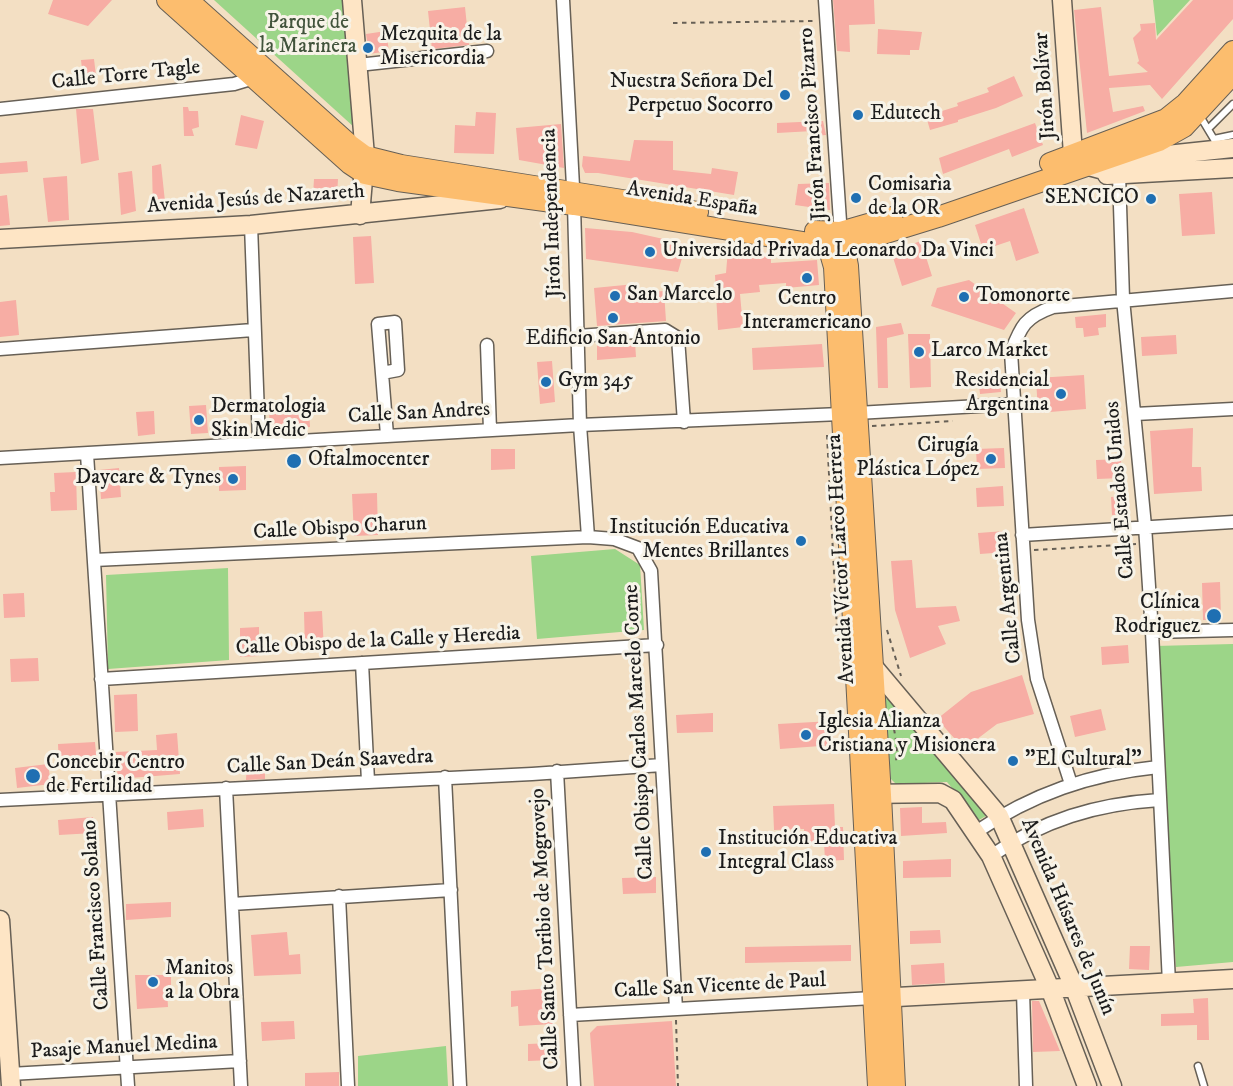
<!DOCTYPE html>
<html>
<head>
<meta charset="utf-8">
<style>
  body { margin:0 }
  canvas { display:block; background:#f3dfc3 }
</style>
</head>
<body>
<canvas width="1233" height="1086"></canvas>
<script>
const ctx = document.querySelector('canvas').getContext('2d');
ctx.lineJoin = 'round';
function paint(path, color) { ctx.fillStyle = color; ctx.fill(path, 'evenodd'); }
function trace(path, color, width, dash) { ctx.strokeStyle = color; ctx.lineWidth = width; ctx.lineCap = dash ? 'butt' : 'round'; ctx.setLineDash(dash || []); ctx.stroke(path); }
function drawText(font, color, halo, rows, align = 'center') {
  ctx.font = font + ' "IM FELL DW Pica",serif'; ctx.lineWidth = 6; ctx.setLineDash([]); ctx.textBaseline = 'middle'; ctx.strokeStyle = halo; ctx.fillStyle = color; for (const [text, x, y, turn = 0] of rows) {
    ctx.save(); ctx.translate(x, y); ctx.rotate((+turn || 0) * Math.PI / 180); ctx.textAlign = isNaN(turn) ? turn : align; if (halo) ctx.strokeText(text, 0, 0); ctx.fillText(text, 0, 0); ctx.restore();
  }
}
paint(new Path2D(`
  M214,0H342L355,128Z
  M1153,0H1190L1157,36Z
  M615,549L640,565L644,630L537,639L531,556Z
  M228,568L229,660L108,669L106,575Z
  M1233,644V962L1176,967L1155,646Z
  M888,698L891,700L986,816L979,820L947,782L896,784L891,779L885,700Z
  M446,1046L448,1086H358V1056Z`), '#9cd588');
paint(new Path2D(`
  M53,0H112L88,26L48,14Z
  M833,0H874L875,24L849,25L850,52L837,51Z
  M1193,0H1233V19L1162,99L1150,85L1109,88L1113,112L1143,106L1145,111L1087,133L1074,10L1101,7L1109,76L1148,72L1137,63L1139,61L1133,38L1141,30L1140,24L1155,23L1156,40Z
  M465,7L469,45L432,49L428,11Z
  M878,29L922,32L919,50H910V55L877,54Z
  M386,31L389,51L369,54L366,34Z
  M94,59L97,84L84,86L81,60Z
  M1014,76L1023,96L996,108L958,120V122L930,130L926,116L958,106L957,103L989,92L987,88Z
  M183,107H188L189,111H198L199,127L192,129L194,136H184Z
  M76,109H93L99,160L81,164Z
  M476,112L496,113L494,154L454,153L455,125L475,126Z
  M241,115L264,121L257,149L235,145Z
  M823,121L826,135L814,136L813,131L777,133V123Z
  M1035,123L1043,145L1012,157L1009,149L943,174L939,158Z
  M561,124L564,168L519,160L516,128Z
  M634,140L673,141V170L711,174L712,168L738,172L734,195L598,173H585L582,166L583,156L630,161Z
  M27,161L28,172L0,174V163Z
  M161,164L166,211L153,212L152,166Z
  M132,171L136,211L121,215L118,173Z
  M67,176L69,220L48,222L43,178Z
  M314,179H338L337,196L313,195Z
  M829,183L830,210L795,205L798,184Z
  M1212,192L1215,234L1182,236L1179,194Z
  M7,195L10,225L0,226V196Z
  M1024,208L1039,253L1016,261L1010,241L983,250L975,225Z
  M585,228L632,232L686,244L678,272L586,259Z
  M371,236L374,283L355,284L353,237Z
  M921,241L932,276L902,286L891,251Z
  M728,249L771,255V263L817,260L819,285L786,288V283L759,285L760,292L740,294L743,327L718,330L715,275L726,273Z
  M969,280L1016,313L1004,330L931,306L937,288Z
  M635,284L636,293L664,291L666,321L597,326L594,288Z
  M16,300L19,335L0,337V302Z
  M1106,314V327L1098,328L1099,335L1084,337L1083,328H1076L1075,317Z
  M901,323L904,334L887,338L888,388H878L876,327Z
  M908,334H930L931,387L910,388Z
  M1176,335L1177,354L1142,356L1141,337Z
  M632,341L635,342L636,357L597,360V343Z
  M822,344L824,367L753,370L752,348Z
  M552,361L555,402L540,404L537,362Z
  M1084,375L1086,409L1038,413L1036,378Z
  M1000,383L1001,392L980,394L979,385Z
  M206,405L208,433L191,434L189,406Z
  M309,407L310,427L270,429L269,410Z
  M154,411L155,434L138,436L136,412Z
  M1193,428L1192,467H1201L1202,491L1154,494L1150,431Z
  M1004,448L1005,468L977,469L976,449Z
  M491,449H515V469L491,470Z
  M1121,459L1122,478L1097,479L1096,460Z
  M246,466V490L219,491V467Z
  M119,468L121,497L101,499L99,470Z
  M76,472L77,510L51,511L50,492H55L54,473Z
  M1003,486L1004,506L977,507L976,488Z
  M377,493L378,535L354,536L352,494Z
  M1125,496L1126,514L1112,515L1111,497Z
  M1005,531L1007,552L980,554L978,533Z
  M912,560L916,608L956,606L960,621L938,626L946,644L910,658L895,610L891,561Z
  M1220,582L1221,619L1203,620L1202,583Z
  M24,593L25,617L4,618L3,594Z
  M322,611L324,651H305L304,612Z
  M259,627V656L240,657V628Z
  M1128,645L1129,663L1102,665L1101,647Z
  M38,658L39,681L11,682L10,659Z
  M1022,675L1034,714L997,724L964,749L937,719L971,692Z
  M137,694L138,731L115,732L114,695Z
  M1101,709L1106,730L1075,737L1070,716Z
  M713,713V732L677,733L676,715Z
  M832,721L834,745L780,749L778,724Z
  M177,733L180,774L118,779L115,752L157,750L156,735Z
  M95,742L97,765L59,767L58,744Z
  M247,762H265V779L246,780Z
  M48,764L51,784L17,788L15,768Z
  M834,804L835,827H843L844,860L825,861L824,842L804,843V829L774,830L773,806Z
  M922,807V823L946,822L947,833L901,836L900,808Z
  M203,809L204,827L168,830L167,812Z
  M93,817L94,833L59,835L58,820Z
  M951,859V877L903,878V861Z
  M656,877V893L623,894L622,878Z
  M171,902V917L126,920V904Z
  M940,930L941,943L910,944V931Z
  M287,932L289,955L300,954L301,974L254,976L251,935Z
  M851,945V961L745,963V947Z
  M1130,946H1150L1149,970L1129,969Z
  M944,963L945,983L912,985L911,965Z
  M135,975H171V990H167L168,1007L137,1009Z
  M551,988L553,1024L519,1026L518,1006L511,1007V991Z
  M1208,998L1209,1040H1197V1025L1161,1026V1014L1194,1013L1193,999Z
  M1032,1001H1039L1060,1051L1033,1052Z
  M294,1021L295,1039L262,1041L261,1022Z
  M672,1021L676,1086H594L590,1033L597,1026Z
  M552,1043V1060L528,1061V1044Z
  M339,1072V1086H305V1073Z`), '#f7ada4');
const lane = new Path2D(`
  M1200,116L1218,146
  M1208,129L1233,104
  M1214,139L1233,135
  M1198,1066L1204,1086`);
const street = new Path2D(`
  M563,0L574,205L580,425L588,537
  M825,0L841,236
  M358,65L487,51
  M0,109L234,84L254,78
  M1119,174L1123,299L1145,526L1152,632L1169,983
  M251,225L259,442
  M577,336L665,330L678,338L684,422
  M487,345L490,430
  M0,349L253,330
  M382,373L398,370L395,322L378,324L387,435
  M857,413L1014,404
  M1135,414L1233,409
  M87,454L128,1086
  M0,458L580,425L841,414
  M1022,535L1233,522
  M94,560L588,537L614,539L638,548L651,571L676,1009
  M1152,632L1233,630
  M362,663L368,781
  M101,679L657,645
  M557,771L574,1086
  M445,777L460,1086
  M1071,784L1037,679L1028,620L1011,352C1021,326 1025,317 1053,307L1233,291
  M226,788L241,1086
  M0,800L532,774L662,765
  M976,832C1032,794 1090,774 1158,767
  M991,856C1043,820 1096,804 1159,800
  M339,896L348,1086
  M232,904L451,890
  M1023,992L1026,1086
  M570,1015L873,998
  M10,1074L240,1061`);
const secondary = new Path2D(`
  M352,0L365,156L360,215
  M1062,0L1073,154L1085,165L1119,174
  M1119,174L1148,157L1233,148
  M1107,175L1233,168
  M0,239L251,225L500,199
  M872,665L999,816L1075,989L1112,1086
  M866,794L940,793L953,800L991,856L1051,991L1087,1086
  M0,920L11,1086
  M878,998L1233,979`);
const primary = new Path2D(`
  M167,0L350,164L365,174L398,181L574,205L828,246H844L938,217L1159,141L1184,127L1233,74
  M188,0L350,145L365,156L401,165L698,212
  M1050,163L1166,119L1186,103L1233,51
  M815,231L840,232L892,217
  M828,246L834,267L878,1086
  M844,246L848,266L881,795L895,1086`);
trace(lane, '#676056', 9);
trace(street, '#676056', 15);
trace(secondary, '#676056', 21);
trace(primary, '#676056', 22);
trace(new Path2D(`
  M673,23L814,21
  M872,426L953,421
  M827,435L837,630
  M1034,550L1136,544
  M887,630L901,676
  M894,729L897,746L896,762
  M676,1020L678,1086`), '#676056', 2, [4.5, 4.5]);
trace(lane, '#fff', 6);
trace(street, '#fff', 12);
trace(secondary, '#fee5c5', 18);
trace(primary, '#fcbd6e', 20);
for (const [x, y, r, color] of [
  [368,48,6,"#1f6fb2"],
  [785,95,6,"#1f6fb2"],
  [858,115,6,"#1f6fb2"],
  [856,198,6,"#1f6fb2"],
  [1151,199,6,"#1f6fb2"],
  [650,252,6,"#1f6fb2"],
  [807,278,6,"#1f6fb2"],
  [615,296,6,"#1f6fb2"],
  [964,297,6,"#1f6fb2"],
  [613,318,6,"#1f6fb2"],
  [919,352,6,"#1f6fb2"],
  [546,382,6,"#1f6fb2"],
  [1061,394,6,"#1f6fb2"],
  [199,420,6,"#1f6fb2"],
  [991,459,6,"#1f6fb2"],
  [294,461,8,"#1f6fb2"],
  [233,479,6,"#1f6fb2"],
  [801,541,6,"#1f6fb2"],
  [1214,616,8,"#1f6fb2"],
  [806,735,6,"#1f6fb2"],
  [1013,761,6,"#1f6fb2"],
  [33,776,8,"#1f6fb2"],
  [706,852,6,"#1f6fb2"],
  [153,982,6,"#1f6fb2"]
]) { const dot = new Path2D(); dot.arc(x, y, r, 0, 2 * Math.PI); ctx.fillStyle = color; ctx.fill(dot); trace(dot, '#f7f3e8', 2); }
drawText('21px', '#42543c', '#f7f3e8', [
  ["Parque de",308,24],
  ["la Marinera",308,48]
]);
drawText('21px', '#1c1c1c', '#f7f3e8', [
  ["Mezquita de la",380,36],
  ["Misericordia",380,60],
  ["Nuestra Señora Del",773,83,"right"],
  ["Perpetuo Socorro",773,107,"right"],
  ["Edutech",870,115],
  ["Comisarìa",868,186],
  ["de la OR",868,210],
  ["SENCICO",1139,199,"right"],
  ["Universidad Privada Leonardo Da Vinci",662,252],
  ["San Marcelo",627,296],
  ["Tomonorte",976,297],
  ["Centro",807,300,"center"],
  ["Interamericano",807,324,"center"],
  ["Edificio San Antonio",613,340,"center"],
  ["Larco Market",931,352],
  ["Gym 345",558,382],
  ["Residencial",1049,382,"right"],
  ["Argentina",1049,406,"right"],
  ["Dermatologia",211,408],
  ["Skin Medic",211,432],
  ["Cirugía",979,447,"right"],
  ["Plástica López",979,471,"right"],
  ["Oftalmocenter",308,461],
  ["Daycare & Tynes",221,479,"right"],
  ["Institución Educativa",789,529,"right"],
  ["Mentes Brillantes",789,553,"right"],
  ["Clínica",1200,604,"right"],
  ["Rodriguez",1200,628,"right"],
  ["Iglesia Alianza",818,723],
  ["Cristiana y Misionera",818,747],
  ["\"El Cultural\"",1025,761],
  ["Concebir Centro",46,764],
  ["de Fertilidad",46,788],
  ["Institución Educativa",718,840],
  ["Integral Class",718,864],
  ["Manitos",165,970],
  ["a la Obra",165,994]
], 'left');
drawText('21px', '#1c1c1c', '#f7f3e8', [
  ["Calle Torre Tagle",126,76,-6],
  ["Jirón Bolívar",1046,86,-94],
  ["Jirón Francisco Pizarro",814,124,-94],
  ["Avenida Jesús de Nazareth",256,200,-4],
  ["Avenida España",692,200,9],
  ["Jirón Independencia",553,213,-92],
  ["Calle San Andres",419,414,-3],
  ["Calle Estados Unidos",1121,490,-95],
  ["Calle Obispo Charun",340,529,-3],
  ["Avenida Víctor Larco Herrera",842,559,-93],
  ["Calle Argentina",1009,598,-96],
  ["Calle Obispo de la Calle y Heredia",378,642,-3],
  ["Calle Obispo Carlos Marcelo Corne",640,732,-93],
  ["Calle San Deán Saavedra",330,763,-3],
  ["Calle Francisco Solano",97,915,-94],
  ["Avenida Húsares de Junín",1067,917,67],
  ["Calle Santo Toribio de Mogrovejo",546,929,-93],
  ["Calle San Vicente de Paul",720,987,-3],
  ["Pasaje Manuel Medina",124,1048,-3]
]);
</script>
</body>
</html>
